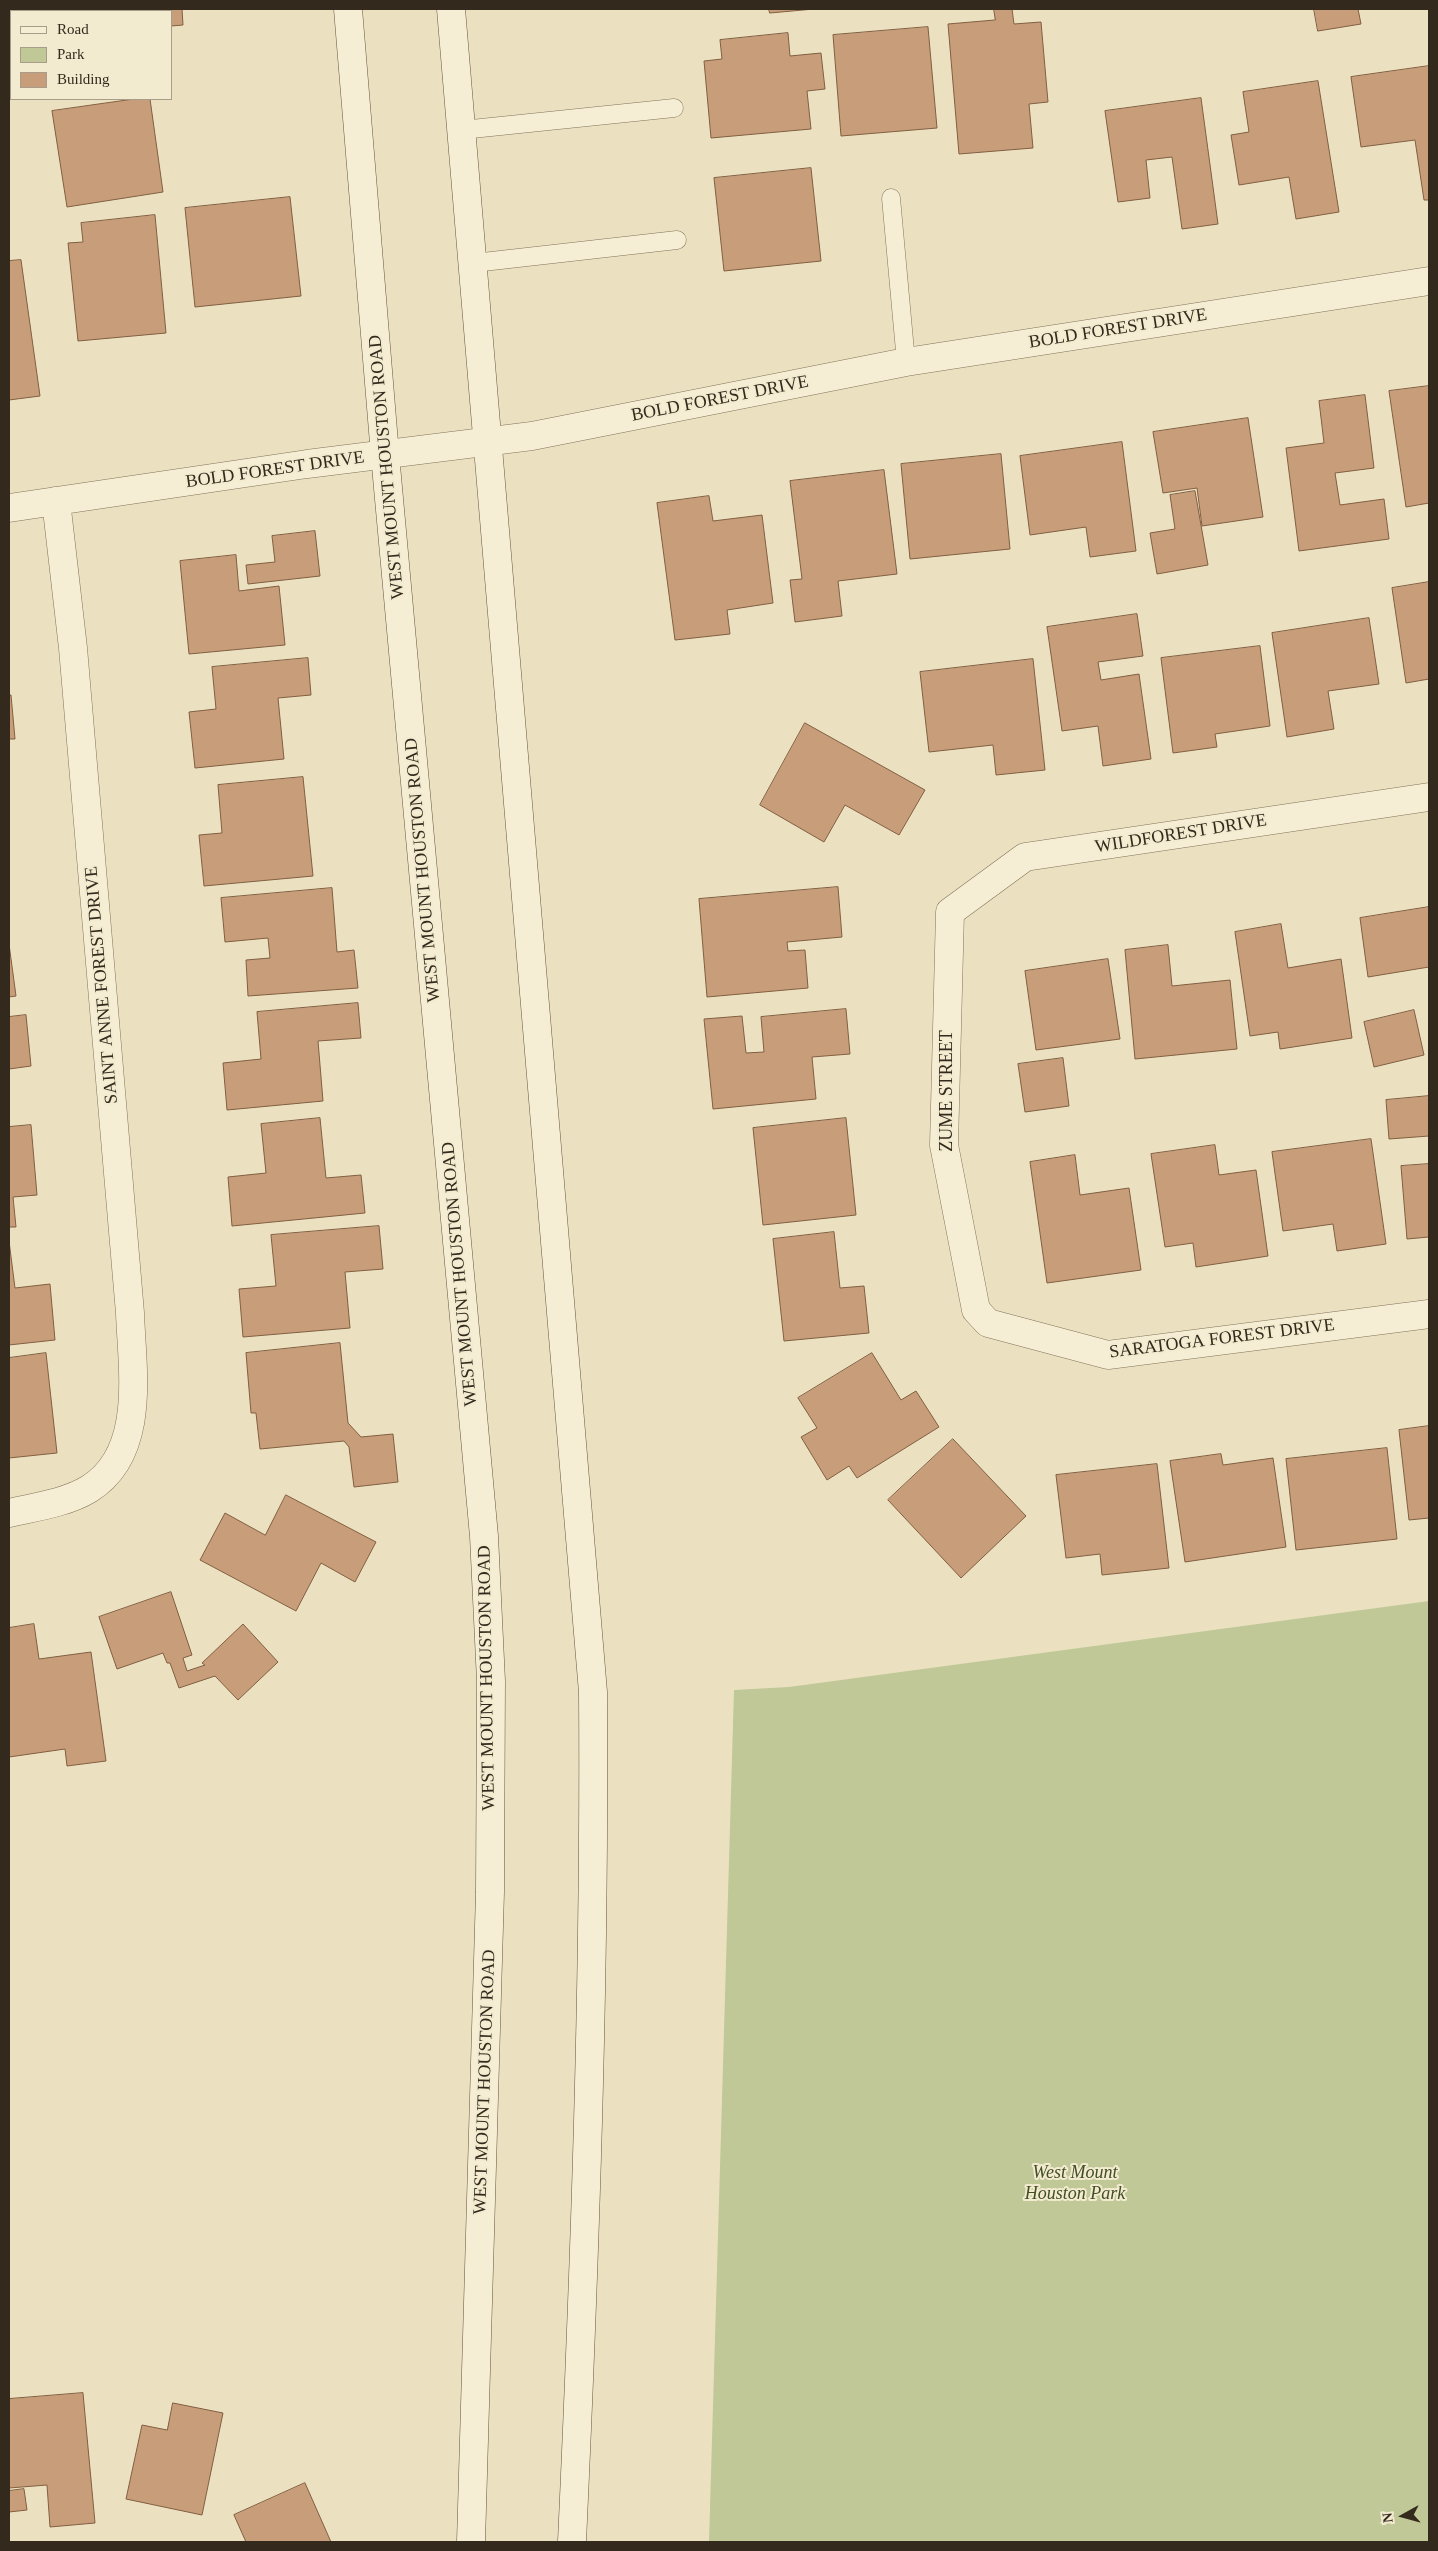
<!DOCTYPE html>
<html>
<head>
<meta charset="utf-8">
<style>
  body { margin:0 }
  #map { position:relative; width:1438px; height:2551px; overflow:hidden; background:#ebe1c1; font-family:"Times New Roman",serif }
  canvas { display:block }
  .frame { position:absolute; inset:0; border:10px solid #34291d; pointer-events:none }
  .legend { position:absolute; left:10px; top:10px; width:162px; height:90px; box-sizing:border-box; background:#f3ebd0; border:1px solid #a79d88; margin:0; padding:6px 9px; list-style:none; font-size:15px; color:#34291d }
  .legend li { display:flex; align-items:center; gap:10px; height:25px }
  .legend b { width:25px; border:1px solid #a79d88 }
  .north { position:absolute; left:1378px; top:2491px; width:50px; height:50px; -webkit-text-stroke:4px #f3ebd0; paint-order:stroke; rotate:263deg; font-size:14px; font-weight:700; line-height:20px; text-align:center; color:#34291d }
  .north::after { content:''; display:block; margin:auto; width:18px; height:22px; background:#34291d; clip-path:polygon(50% 0,100% 100%,50% 72%,0 100%) }
</style>
</head>
<body>
<div id="map">
<canvas width="1438" height="2551"></canvas>
<div class="frame"></div>
<ul class="legend">
<li><b style="height:6px;background:#f6eed4"></b>Road</li>
<li><b style="height:14px;background:#bfc896"></b>Park</li>
<li><b style="height:14px;background:#c79e79"></b>Building</li>
</ul>
<div class="north">N</div>
</div>
<script>
const ctx = document.querySelector('canvas').getContext('2d');
ctx.lineJoin = 'round';
function paint(path, color) { ctx.fillStyle = color; ctx.fill(path, 'evenodd'); }
function trace(path, color, width, dash) { ctx.strokeStyle = color; ctx.lineWidth = width; ctx.lineCap = dash ? 'butt' : 'round'; ctx.setLineDash(dash || []); ctx.stroke(path); }
function drawText(font, color, halo, rows, align = 'center') {
  ctx.font = font + ' "Times New Roman",serif'; ctx.lineWidth = 4; ctx.setLineDash([]); ctx.textBaseline = 'middle'; ctx.strokeStyle = halo; ctx.fillStyle = color; for (const [text, x, y, turn = 0] of rows) {
    ctx.save(); ctx.translate(x, y); ctx.rotate((+turn || 0) * Math.PI / 180); ctx.textAlign = isNaN(turn) ? turn : align; if (halo) ctx.strokeText(text, 0, 0); ctx.fillText(text, 0, 0); ctx.restore();
  }
}
paint(new Path2D(`
  M1429,1601V2542H709L734,1690L789,1687Z`), '#bfc896');
const building = new Path2D(`
  M68,9H182L183,25L171,26V11H69Z
  M769,9H814L770,13Z
  M994,9H1012L1014,24L1041,22L1048,102L1029,104L1033,148L959,154L948,24L995,20Z
  M1314,9H1358L1361,24L1318,31Z
  M928,27L937,128L841,136L833,35Z
  M788,33L790,56L821,53L825,89L807,91L811,129L711,138L704,61L722,59L720,40Z
  M1429,66V200H1424L1415,140L1361,147L1351,77Z
  M1318,81L1339,212L1296,219L1289,177L1239,185L1231,135L1249,132L1243,92Z
  M1201,98L1218,224L1182,229L1172,157L1146,160L1150,198L1118,202L1105,111Z
  M134,99H150L163,192L67,207L52,111Z
  M811,168L821,261L724,271L714,178Z
  M290,197L301,296L195,307L185,208Z
  M155,215L166,333L78,341L68,243L83,242L81,223Z
  M21,260L40,396L9,400V261Z
  M1429,386V503L1406,507L1389,391Z
  M1365,395L1374,468L1335,473L1340,505L1384,499L1389,539L1299,551L1286,448L1324,443L1319,401Z
  M1248,418L1263,517L1202,526L1197,488L1163,493L1153,432Z
  M1122,442L1136,551L1090,557L1086,527L1030,535L1020,456Z
  M1001,454L1010,549L910,559L901,464Z
  M884,470L897,574L838,581L842,616L795,622L790,580L802,579L790,481Z
  M1195,491L1208,565L1157,574L1150,533L1175,529L1170,495Z
  M709,496L713,521L762,515L773,603L727,610L730,634L675,640L657,503Z
  M315,531L320,576L248,584L246,565L275,562L272,536Z
  M236,555L239,591L279,586L285,645L189,654L180,561Z
  M1429,582V679L1406,683L1392,588Z
  M1137,614L1143,656L1098,662L1101,680L1139,674L1151,759L1103,766L1098,726L1062,731L1047,627Z
  M1369,618L1379,684L1328,691L1334,729L1287,737L1272,633Z
  M1260,646L1270,726L1215,734L1217,747L1173,753L1161,658Z
  M308,658L311,695L278,698L284,759L195,768L189,712L216,709L212,667Z
  M1033,659L1045,770L996,775L993,745L929,752L920,672Z
  M9,695H11L15,739H9Z
  M805,723L925,790L899,835L845,805L824,842L760,805Z
  M303,777L313,876L204,886L199,835L222,833L218,785Z
  M838,887L842,937L787,942L788,951L805,950L808,988L707,997L699,899Z
  M332,888L337,952L354,950L358,988L248,996L246,960L270,958L268,938L225,942L221,898Z
  M1429,907V967L1368,977L1360,918Z
  M1281,924L1288,968L1341,959L1352,1038L1280,1049L1278,1032L1250,1036L1235,932Z
  M9,944L16,996L9,997Z
  M1168,945L1172,986L1230,980L1237,1049L1135,1059L1125,950Z
  M1108,959L1120,1039L1036,1050L1025,971Z
  M358,1003L361,1038L318,1041L323,1101L227,1110L223,1063L261,1059L257,1012Z
  M846,1009L850,1054L812,1057L816,1099L713,1109L704,1019L742,1016L746,1053L764,1052L761,1017Z
  M1414,1010L1424,1055L1374,1067L1364,1022Z
  M26,1015L31,1066L9,1069V1017Z
  M1063,1058L1069,1106L1025,1112L1018,1064Z
  M1429,1096V1136L1389,1139L1386,1100Z
  M320,1118L326,1178L361,1175L365,1213L232,1226L228,1177L266,1173L261,1124Z
  M846,1118L856,1215L763,1225L753,1128Z
  M31,1125L37,1195L13,1197L16,1227H9V1127Z
  M1371,1139L1386,1244L1337,1251L1333,1224L1283,1231L1272,1152Z
  M1215,1145L1219,1175L1256,1170L1268,1256L1196,1267L1193,1243L1165,1247L1151,1154Z
  M1075,1155L1080,1195L1129,1188L1141,1270L1047,1283L1030,1162Z
  M1429,1164V1237L1407,1239L1401,1166Z
  M379,1226L383,1269L345,1272L350,1328L243,1337L239,1289L276,1286L271,1235Z
  M834,1232L840,1288L864,1286L869,1333L784,1341L773,1239Z
  M9,1241L15,1288L50,1284L55,1340L9,1345Z
  M340,1343L348,1423L361,1437L393,1434L398,1482L354,1487L349,1447L344,1441L260,1449L256,1413H251L246,1353Z
  M46,1353L57,1453L9,1458V1358Z
  M872,1353L901,1400L916,1391L939,1427L857,1478L849,1466L827,1480L801,1437L817,1428L798,1398Z
  M1429,1426V1518L1409,1520L1399,1430Z
  M953,1439L1026,1516L961,1578L888,1500Z
  M1387,1448L1397,1539L1296,1550L1286,1459Z
  M1221,1454L1223,1465L1273,1458L1286,1547L1185,1562L1170,1461Z
  M1157,1464L1169,1568L1102,1575L1100,1554L1066,1558L1056,1475Z
  M286,1495L376,1542L355,1582L321,1563L296,1611L200,1560L225,1513L265,1535Z
  M171,1592L192,1655L183,1658L187,1671L205,1665L202,1663L243,1624L278,1662L238,1700L215,1676L179,1688L170,1663H167L163,1653L117,1669L99,1617Z
  M34,1624L39,1659L91,1652L106,1761L67,1766L65,1749L9,1757V1628Z
  M83,2393L95,2523L50,2527L47,2485L9,2488V2399Z
  M173,2403L223,2413L202,2515L126,2499L142,2425L167,2430Z
  M305,2483L331,2542H246L234,2515Z
  M24,2489L27,2510L9,2512V2491Z`);
paint(building, '#c79e79');
trace(building, '#815e41', 1);
const service = new Path2D(`
  M462,130L674,108
  M891,198L906,362
  M474,263L677,240`);
const minor = new Path2D(`
  M9,508L307,464L532,436L906,362L1429,281
  M1429,797L1025,857L950,912L944,1145L976,1310L988,1323L1108,1355L1429,1314
  M9,1513C35,1507 66,1503 89,1489C147,1453 132,1370 130,1313L73,648L56,501`);
const secondary = new Path2D(`
  M348,9L385,455L484,1536L491,1681L490,1892L471,2542
  M451,9L593,1692C595,1976 585,2259 572,2542`);
trace(service, '#83725a', 19);
trace(minor, '#83725a', 29);
trace(secondary, '#65533d', 29);
trace(service, '#f6eed4', 18);
trace(minor, '#f6eed4', 28);
trace(secondary, '#f6eed4', 28);
drawText('18px', '#34291d', '#f3ebd0', [
  ["BOLD FOREST DRIVE",1118,329,-9],
  ["BOLD FOREST DRIVE",720,399,-11],
  ["WEST MOUNT HOUSTON ROAD",387,467,-95],
  ["BOLD FOREST DRIVE",275,470,-8],
  ["WILDFOREST DRIVE",1181,834,-9],
  ["WEST MOUNT HOUSTON ROAD",423,870,-95],
  ["SAINT ANNE FOREST DRIVE",102,985,-95],
  ["ZUME STREET",947,1091,-90],
  ["WEST MOUNT HOUSTON ROAD",460,1274,-95],
  ["SARATOGA FOREST DRIVE",1222,1339,-7],
  ["WEST MOUNT HOUSTON ROAD",487,1678,-91],
  ["WEST MOUNT HOUSTON ROAD",485,2082,-88]
]);
drawText('italic 18px', '#424f25', '#f3ebd0', [
  ["West Mount",1075,2173],
  ["Houston Park",1075,2194]
]);
</script>
</body>
</html>
